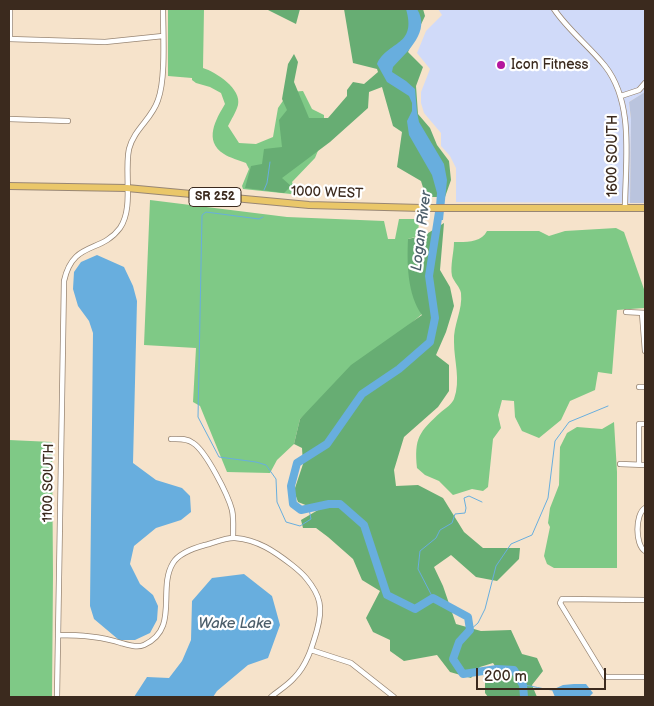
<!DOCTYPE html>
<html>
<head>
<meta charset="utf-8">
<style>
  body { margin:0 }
  #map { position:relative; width:654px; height:706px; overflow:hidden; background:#f6e3cb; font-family:"Balsamiq Sans",sans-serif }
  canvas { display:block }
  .frame { position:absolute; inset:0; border:10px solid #3b2a1e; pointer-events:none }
  .scale { position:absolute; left:476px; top:668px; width:130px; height:22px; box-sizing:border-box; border:2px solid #3b2a1e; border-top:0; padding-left:6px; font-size:15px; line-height:18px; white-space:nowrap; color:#3b2a1e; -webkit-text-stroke:4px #fff; paint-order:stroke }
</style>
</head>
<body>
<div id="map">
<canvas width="654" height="706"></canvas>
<div class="frame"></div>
<div class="scale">200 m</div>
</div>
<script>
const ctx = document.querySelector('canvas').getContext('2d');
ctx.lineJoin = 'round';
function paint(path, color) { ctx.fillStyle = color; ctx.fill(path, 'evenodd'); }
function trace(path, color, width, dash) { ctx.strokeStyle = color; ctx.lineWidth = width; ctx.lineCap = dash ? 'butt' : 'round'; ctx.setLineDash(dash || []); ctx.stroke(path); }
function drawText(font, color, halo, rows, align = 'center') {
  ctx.font = font + ' "Balsamiq Sans",sans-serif'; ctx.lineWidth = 4.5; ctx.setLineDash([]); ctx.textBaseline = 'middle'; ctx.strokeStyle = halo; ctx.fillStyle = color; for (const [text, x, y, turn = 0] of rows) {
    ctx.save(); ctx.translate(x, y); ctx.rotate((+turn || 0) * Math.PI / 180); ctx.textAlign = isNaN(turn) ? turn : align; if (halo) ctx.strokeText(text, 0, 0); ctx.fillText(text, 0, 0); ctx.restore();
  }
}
paint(new Path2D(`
  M438,9H645V92L629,102V104L631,119L630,203L456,202V168L450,156L441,146V133L424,113L421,103V92L430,69L417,53L426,31L442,15Z`), '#d0daf9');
paint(new Path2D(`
  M645,92V203H630L631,119L629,102Z`), '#bac4de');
paint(new Path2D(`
  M168,9H204L203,68C216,72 242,89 238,105C236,112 231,120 228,126L239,143L256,144L273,137L278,108L289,92L303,91L312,109L324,115V136L315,158L292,182L295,190L291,194L243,189L242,186L249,169L246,163C239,160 230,158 224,154C203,141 216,119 225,104L221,93L210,87L196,83L192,80V78L168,76Z
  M150,200L287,217L384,221L388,239H395L399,219H419L418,236L408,239L422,314L300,419L294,444L277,460L270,473L227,472L200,406L193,402L196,348L144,345Z
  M616,228L624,232L645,292V306L644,308L617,310L612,374L598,372L595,390L570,401L561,420L539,438L522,431L515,417L514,401L502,400L498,415L501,428L493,439L488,487L483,491L472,489L453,495L439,481L425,475L417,468C414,438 419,432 441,412C446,408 452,404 454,399C461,380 454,361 454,342C453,325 463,310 461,293C460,287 454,282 452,276C450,266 454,252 454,242C466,242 481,243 487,231H539L549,236L565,231Z
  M614,422L617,472V568H554L547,564L544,556L550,527L548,523L550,508L559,485L560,447L567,433L577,427L602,429Z
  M9,440L52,442L53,575L52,697H9Z`), '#7fc986');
paint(new Path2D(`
  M266,9H300L296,24Z
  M344,9H423L425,16L408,52L423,67L416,86L418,114L430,128L437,145L449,161L451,180L445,197H426L421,181L397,167L402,132L393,126L382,87L369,92L368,108L330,142L282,178L291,186L284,193L245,188L251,166L262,164L264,149L282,147L279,120L287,110L282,99L288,64L294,54L298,62L294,82L309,118H328L347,96V90L353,82L364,84L378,72L377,69L353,63Z
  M444,223L440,270L450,287L454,306L446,332L436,355L449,365V391L438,407L404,437L394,470L396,486L418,485L443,498L464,532L483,548H520L519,559L497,581L476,577L451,555L434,567L443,586L456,624L481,631L511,630L522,654L537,658L543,671L532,685L537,697H488L485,693V678L499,672L493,663L480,667L471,678L450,672L437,655L404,661L390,651V640L373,632L366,618L380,591L362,580L353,559L328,537L316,528H303L301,520L318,510L298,502L294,491L303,464L302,448L294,444L300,419L351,365L422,315C407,294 407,263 408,239L425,235Z`), '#67ad73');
paint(new Path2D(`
  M406,9H417C431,31 408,51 393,67L392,72L406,81L415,89L417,112L419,122L444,164L447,180L443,220H435L437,193L432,175L409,135L407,121L412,111V103L409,96L387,82L377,64C388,40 417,47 406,9Z
  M97,255L124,267L133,286L137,301L133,463L156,480L182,488L190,496L191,512L181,520L156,528L134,546L130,564L140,584L153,595L158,606L157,620L150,633L135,640H119L94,619L90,606L93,333L89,321L78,306L73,289L74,272L81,262Z
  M244,574L272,596L280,625L268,658L248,665L217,691L213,697H134L147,677L169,678L182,661L191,640L192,601L212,578Z
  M574,684H586L593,693L589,697H555L552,690L563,685Z`), '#68aede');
trace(new Path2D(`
  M264,190L267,183L270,162
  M263,217L259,219L206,212L202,215L198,417L219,457L256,462L266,465L276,479L277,502L286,522L300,526L311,519L309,509
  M433,598L418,569L420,551L436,538L440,530L452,523L455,514L465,513L466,508L464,498L469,496L482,502
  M470,630L478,623L485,609L496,566L511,544L532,535L548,498L555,441L569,422L608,406
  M523,685C533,686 542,689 552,690`), '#68aede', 1);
trace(new Path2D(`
  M439,212L429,276L435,318L430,342L399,369L362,394L327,444L297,463L291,486L293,504L301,510L329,504H340L364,525L387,595L415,609L433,598L468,617L470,630L459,642L453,659L463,674L497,669L514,670L523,685L524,697`), '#68aede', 8);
const street = new Path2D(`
  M554,9C568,30 589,46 605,66C635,104 625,163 625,208
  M9,39L105,42L163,36
  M10,39V9
  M621,96L639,90L645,83
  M9,119L68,121
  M626,312L645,313
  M642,313L645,351
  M639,387H645
  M171,439C178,439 187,438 193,443C206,451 228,495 232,510C234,519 233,529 233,538
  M620,464L645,465
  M639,464V424H645
  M645,508C635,514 635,545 645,551
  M645,600L562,599L560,603L605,677H645
  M58,635C80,635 100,636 121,643C128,645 137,648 144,645C180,629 157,589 173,563C179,553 194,548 205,545C214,543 226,537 235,538C258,540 274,551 292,565C297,569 302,573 306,578C321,596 323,608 317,630C312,647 307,665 294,678C288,685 278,691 271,697
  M311,650L351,663L394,697
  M57,697L64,281C73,240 101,254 120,228C134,208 124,172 129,149C134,129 152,119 158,100C166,78 163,34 163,9`);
const primary = new Path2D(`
  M9,186L127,188L309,205L422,208H645`);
trace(street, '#988674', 6);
trace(primary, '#988674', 8);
trace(street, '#fff', 4.5);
trace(primary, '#eac769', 6);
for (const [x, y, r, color] of [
  [501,65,5,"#b5179e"]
]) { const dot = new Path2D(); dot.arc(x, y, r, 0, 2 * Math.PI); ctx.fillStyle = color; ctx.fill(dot); trace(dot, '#fff', 2); }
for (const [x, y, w] of [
  [215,197,52]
]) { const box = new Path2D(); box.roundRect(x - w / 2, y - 9.5, w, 19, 4); ctx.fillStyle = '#fff'; ctx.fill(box); trace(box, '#3b2a1e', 1); }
drawText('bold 12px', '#3b2a1e', null, [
  ["SR 252",215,197]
]);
drawText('14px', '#3b2a1e', '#fff', [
  ["Icon Fitness",511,65]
], 'left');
drawText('14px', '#3b2a1e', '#fff', [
  ["1600 SOUTH",613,156,-90],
  ["1000 WEST",327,193,2],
  ["1100 SOUTH",49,483,-89]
]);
drawText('italic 15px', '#4d5f6b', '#fff', [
  ["Logan River",422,231,-83],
  ["Wake Lake",235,624]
]);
</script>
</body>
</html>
